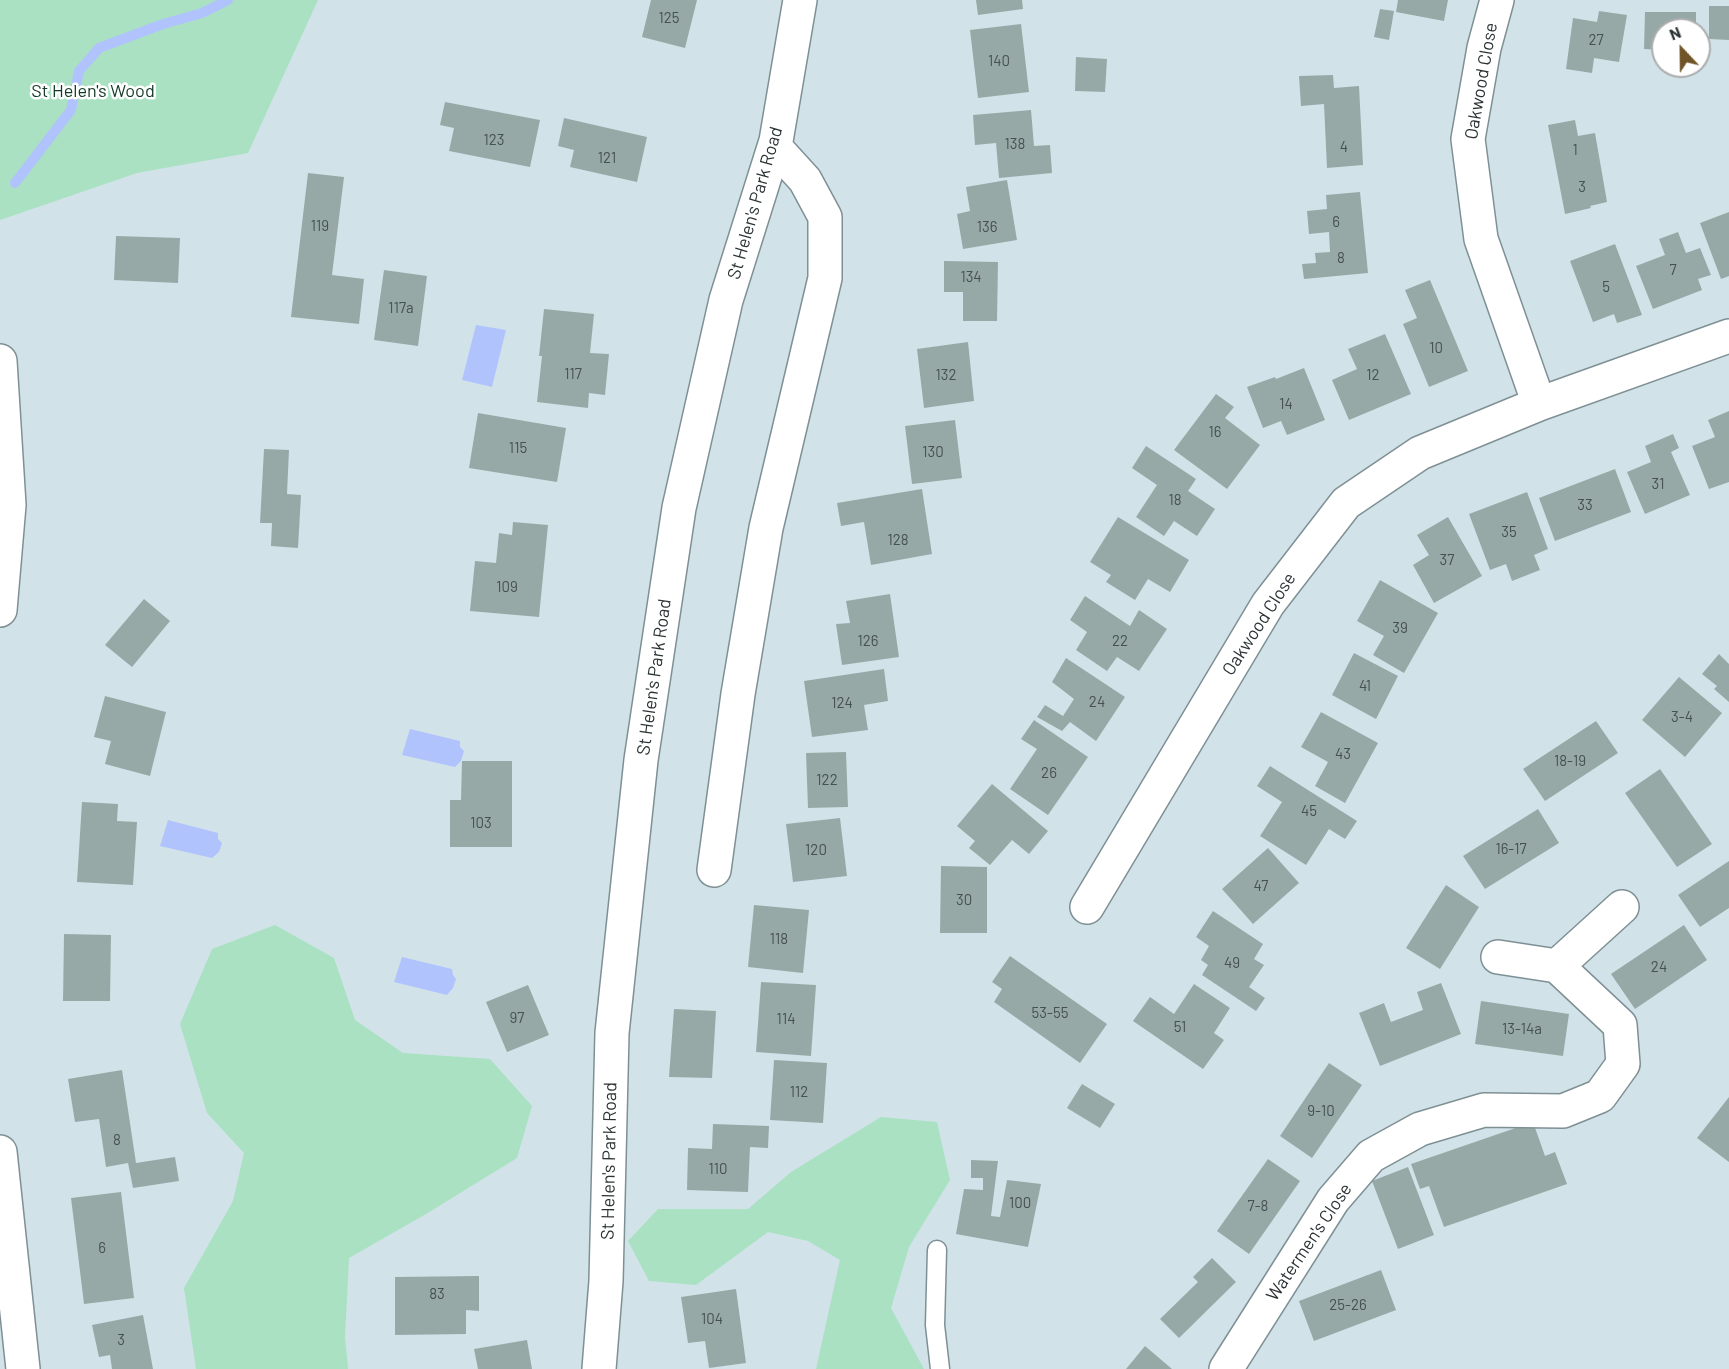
<!DOCTYPE html>
<html>
<head>
<meta charset="utf-8">
<style>
  body { margin:0 }
  #map { position:relative; width:1729px; height:1369px; overflow:hidden; background:#d1e3e8; font-family:Barlow,sans-serif }
  canvas { display:block }
  .north { position:absolute; left:1651px; top:18px; width:60px; height:60px; box-sizing:border-box; background:#fff; border:2px solid #abadae; border-radius:50%; rotate:338deg; font-size:16px; font-weight:700; line-height:24px; text-align:center; color:#2c3335 }
  .north::after { content:''; display:block; margin:auto; width:21px; height:27px; background:#705427; clip-path:polygon(50% 0,100% 100%,50% 72%,0 100%) }
</style>
</head>
<body>
<div id="map">
<canvas width="1729" height="1369"></canvas>
<div class="north">N</div>
</div>
<script>
const ctx = document.querySelector('canvas').getContext('2d');
ctx.lineJoin = 'round';
function paint(path, color) { ctx.fillStyle = color; ctx.fill(path, 'evenodd'); }
function trace(path, color, width, dash) { ctx.strokeStyle = color; ctx.lineWidth = width; ctx.lineCap = dash ? 'butt' : 'round'; ctx.setLineDash(dash || []); ctx.stroke(path); }
function drawText(font, color, halo, rows, align = 'center') {
  ctx.font = font + ' Barlow,sans-serif'; ctx.lineWidth = 5; ctx.setLineDash([]); ctx.textBaseline = 'middle'; ctx.strokeStyle = halo; ctx.fillStyle = color; for (const [text, x, y, turn = 0] of rows) {
    ctx.save(); ctx.translate(x, y); ctx.rotate((+turn || 0) * Math.PI / 180); ctx.textAlign = isNaN(turn) ? turn : align; if (halo) ctx.strokeText(text, 0, 0); ctx.fillText(text, 0, 0); ctx.restore();
  }
}
paint(new Path2D(`
  M0,0H318L248,153L137,173L0,220Z
  M275,925L334,958L355,1020L403,1053L490,1059L532,1106L517,1158L426,1214L349,1258L345,1337L348,1369H196L184,1288L233,1201L244,1153L207,1113L180,1024L212,949Z
  M881,1117L937,1122L950,1180L909,1247L891,1308L924,1369H816L840,1260L808,1241L768,1232L696,1285L649,1281L628,1241L658,1209H748L791,1172Z`), '#a9e1c2');
paint(new Path2D(`
  M476,325L506,330L492,387L462,380Z
  M410,729L460,741V747L464,751L461,761L455,767L402,755Z
  M168,820L218,833V839L222,843L219,852L212,858L160,846Z
  M402,957L452,969L453,975L456,979L453,988L447,995L394,982Z`), '#b1c3fd');
trace(new Path2D(`
  M15,183L71,110L79,71L99,48L163,24L202,13L228,0`), '#b1c3fd', 10);
paint(new Path2D(`
  M651,0H697L685,48L642,37Z
  M976,0H1022L1023,9L978,15Z
  M1398,0H1448L1444,21L1396,12Z
  M1709,6H1729V40L1709,39Z
  M1380,9L1394,11L1389,40L1374,37Z
  M1599,11L1627,15L1619,62L1594,58L1592,73L1566,69L1573,18L1597,22Z
  M1645,12H1696V30H1663V50L1644,49Z
  M1021,24L1029,92L978,98L970,30Z
  M1076,57L1107,59L1105,92L1075,91Z
  M1333,75L1334,88L1359,86L1363,165L1327,168L1324,104L1301,106L1299,76Z
  M445,102L540,120L530,167L449,151L454,128L440,125Z
  M1031,110L1034,146L1050,145L1052,173L999,178L996,143L975,145L973,115Z
  M564,118L647,137L637,182L570,167L574,150L558,146Z
  M1575,120L1578,136L1595,133L1607,202L1590,206L1591,208L1565,214L1548,125Z
  M308,173L344,177L332,275L364,279L359,324L291,317Z
  M1007,180L1017,240L963,249L957,214L970,211L966,187Z
  M1360,192L1368,273L1304,279L1302,264L1316,263L1315,253L1330,252L1329,232L1309,234L1307,211L1327,209L1326,195Z
  M1729,212V276L1721,279L1700,223Z
  M1678,232L1686,253L1700,248L1711,275L1698,279L1702,290L1653,309L1636,266L1665,255L1659,239Z
  M116,236L180,238L178,283L114,280Z
  M1615,244L1642,315L1617,323L1614,314L1593,322L1570,261Z
  M944,261L998,262L997,321H963V292H944Z
  M384,270L427,276L418,346L374,340Z
  M1430,280L1468,371L1429,387L1403,324L1417,318L1405,290Z
  M544,309L594,314L590,353L609,354L605,395L589,393L588,408L537,402L542,356H539Z
  M1385,334L1411,394L1349,420L1332,380L1357,369L1348,349Z
  M968,342L974,401L924,408L917,349Z
  M1304,368L1325,420L1287,435L1281,421L1263,428L1247,387L1275,377L1276,379Z
  M1216,394L1234,407L1225,418L1260,445L1227,489L1174,450Z
  M1729,411V482L1709,489L1692,446L1715,437L1708,420Z
  M478,413L566,428L557,482L469,468Z
  M955,420L962,478L912,484L905,426Z
  M1673,434L1679,448L1671,452L1690,495L1645,514L1627,472L1651,462L1645,446Z
  M1146,446L1196,479L1188,491L1215,509L1197,536L1174,521L1164,536L1136,517L1157,485L1132,468Z
  M264,449L289,450L287,494L301,495L298,548L271,546L272,523H260Z
  M1615,469L1631,512L1555,541L1539,498Z
  M922,489L932,554L871,565L864,522L841,526L837,503Z
  M1527,492L1548,549L1534,555L1540,570L1512,581L1506,564L1490,570L1469,514Z
  M1118,517L1189,560L1170,592L1148,579L1135,600L1106,582L1111,575L1090,562Z
  M1448,517L1482,576L1434,603L1413,565L1429,555L1417,535Z
  M513,522L548,525L539,617L470,611L475,561L496,563L499,533L512,535Z
  M1380,580L1438,613L1404,673L1373,655L1384,636L1357,621Z
  M890,594L899,657L842,665L836,624L850,623L846,601Z
  M1085,596L1130,626L1139,610L1167,629L1139,671L1117,657L1107,671L1076,650L1087,632L1070,620Z
  M144,599L170,621L132,667L105,645Z
  M1354,653L1398,676L1376,719L1332,695Z
  M1719,654L1729,664V702L1714,689L1717,686L1702,674Z
  M1066,658L1125,697L1096,741L1070,722L1062,731L1037,717L1045,705L1063,716L1074,699L1052,682Z
  M884,669L888,701L864,705L868,730L812,737L804,681Z
  M1679,677L1722,713L1685,757L1642,720Z
  M105,696L166,712L150,776L105,764L111,741L94,737Z
  M1321,712L1378,743L1345,803L1315,786L1328,762L1301,747Z
  M1034,720L1088,757L1048,815L1010,789L1037,749L1021,739Z
  M1596,721L1618,753L1545,801L1523,769Z
  M846,752L848,807L808,808L806,753Z
  M462,761H512V847H450V800H461Z
  M1270,766L1357,821L1345,839L1329,829L1306,865L1260,836L1282,802L1257,786Z
  M1660,769L1712,844L1677,867L1625,793Z
  M992,784L1048,831L1029,854L1012,840L990,865L969,848L975,841L957,826Z
  M82,802L118,804L117,821L137,822L133,885L77,882Z
  M1538,809L1559,843L1485,889L1463,856Z
  M840,818L847,876L793,882L786,824Z
  M1268,848L1299,883L1253,924L1222,889Z
  M1729,861V908L1700,927L1678,895Z
  M941,866L987,867V933H940Z
  M1446,885L1479,907L1440,969L1406,948Z
  M754,905L809,910L803,973L748,967Z
  M1213,911L1263,944L1254,959L1264,965L1249,987L1265,998L1256,1011L1202,975L1208,965L1201,960L1209,946L1196,937Z
  M1684,925L1707,960L1635,1009L1611,974Z
  M64,934L111,935L110,1001H63Z
  M1010,956L1107,1024L1080,1063L994,1002L1002,989L992,982Z
  M761,982L816,985L811,1056L756,1052Z
  M1441,983L1461,1034L1380,1066L1359,1013L1384,1003L1391,1022L1423,1010L1417,992Z
  M1194,984L1230,1008L1214,1033L1224,1040L1203,1069L1133,1021L1150,997L1174,1014Z
  M528,985L549,1035L507,1052L486,1002Z
  M1481,1001L1569,1014L1563,1056L1475,1044Z
  M674,1009L716,1011L712,1078L669,1077Z
  M774,1060L827,1063L823,1123L770,1120Z
  M1329,1063L1362,1085L1312,1158L1280,1136Z
  M122,1070L136,1163L175,1157L179,1181L133,1188L128,1163L106,1167L99,1119L75,1122L68,1079Z
  M1082,1084L1115,1104L1100,1128L1067,1108Z
  M1729,1097V1162L1697,1138Z
  M1533,1122L1545,1156L1555,1152L1567,1184L1444,1227L1429,1186L1420,1189L1411,1164Z
  M713,1124L769,1126L768,1148L750,1147L748,1192L687,1190L688,1148L712,1149Z
  M1268,1159L1300,1181L1249,1254L1217,1231Z
  M971,1160L998,1161L991,1216L1000,1217L1007,1180L1041,1184L1028,1247L956,1234L964,1189L983,1190V1178H971Z
  M1408,1167L1434,1235L1398,1249L1372,1181Z
  M121,1192L134,1298L84,1304L71,1198Z
  M1212,1258L1236,1282L1179,1338L1160,1319L1198,1282L1193,1277Z
  M1381,1270L1396,1310L1314,1341L1299,1301Z
  M479,1276V1311L466,1310V1334L395,1335V1277Z
  M736,1289L746,1363L709,1368L705,1341L688,1343L681,1297Z
  M143,1315L153,1369H112L110,1355L99,1357L92,1325Z
  M527,1340L532,1369H478L474,1349Z
  M1145,1346L1172,1369H1126Z`), '#97a9a7');
const lane = new Path2D(`
  M937,1250L935,1325L940,1369`);
const street = new Path2D(`
  M1497,0L1484,48L1468,139L1481,239L1539,404
  M0,361L9,505L0,610
  M714,870L738,694L766,528L825,278V217L805,180L775,147
  M1087,907L1268,604L1346,503L1420,453L1539,404L1729,336
  M1557,966L1622,907
  M0,1152L23,1369
  M599,1369L606,1281L612,1033L641,760L679,508L726,300L776,141L800,0
  M1226,1369L1333,1200L1371,1156L1420,1129L1484,1110L1563,1111L1600,1096L1623,1064L1620,1025L1557,966L1498,957`);
trace(lane, '#7f9095', 21);
trace(street, '#7f9095', 36);
trace(lane, '#fff', 18);
trace(street, '#fff', 33);
drawText('15px', '#475052', null, [
  ["125",669,18],
  ["27",1596,40],
  ["140",999,61],
  ["123",494,140],
  ["138",1015,144],
  ["4",1344,147],
  ["1",1575,150],
  ["121",607,158],
  ["3",1582,187],
  ["6",1336,222],
  ["119",320,226],
  ["136",987,227],
  ["8",1341,258],
  ["7",1673,270],
  ["134",971,277],
  ["5",1606,287],
  ["117a",401,308],
  ["10",1436,348],
  ["117",573,374],
  ["132",946,375],
  ["12",1373,375],
  ["14",1286,404],
  ["16",1215,432],
  ["115",518,448],
  ["130",933,452],
  ["31",1658,484],
  ["18",1175,500],
  ["33",1585,505],
  ["35",1509,532],
  ["128",898,540],
  ["37",1447,560],
  ["109",507,587],
  ["39",1400,628],
  ["126",868,641],
  ["22",1120,641],
  ["41",1365,686],
  ["24",1097,702],
  ["124",842,703],
  ["3-4",1682,717],
  ["43",1343,754],
  ["18-19",1570,761],
  ["26",1049,773],
  ["122",827,780],
  ["45",1309,811],
  ["103",481,823],
  ["16-17",1511,849],
  ["120",816,850],
  ["47",1261,886],
  ["30",964,900],
  ["118",779,939],
  ["49",1232,963],
  ["24",1659,967],
  ["53-55",1050,1013],
  ["97",517,1018],
  ["114",786,1019],
  ["51",1180,1027],
  ["13-14a",1522,1029],
  ["112",799,1092],
  ["9-10",1321,1111],
  ["8",117,1140],
  ["110",718,1169],
  ["100",1020,1203],
  ["7-8",1258,1206],
  ["6",102,1248],
  ["83",437,1294],
  ["25-26",1348,1305],
  ["104",712,1319],
  ["3",121,1340]
]);
drawText('18px', '#2c3335', '#fff', [
  ["Oakwood Close",1481,81,-80],
  ["St Helen's Park Road",755,203,-74],
  ["Oakwood Close",1259,624,-57],
  ["St Helen's Park Road",654,677,-82],
  ["St Helen's Park Road",609,1161,-89],
  ["Watermen's Close",1309,1242,-56]
]);
drawText('18px', '#133927', '#fff', [
  ["St Helen's Wood",93,91]
]);
</script>
</body>
</html>
